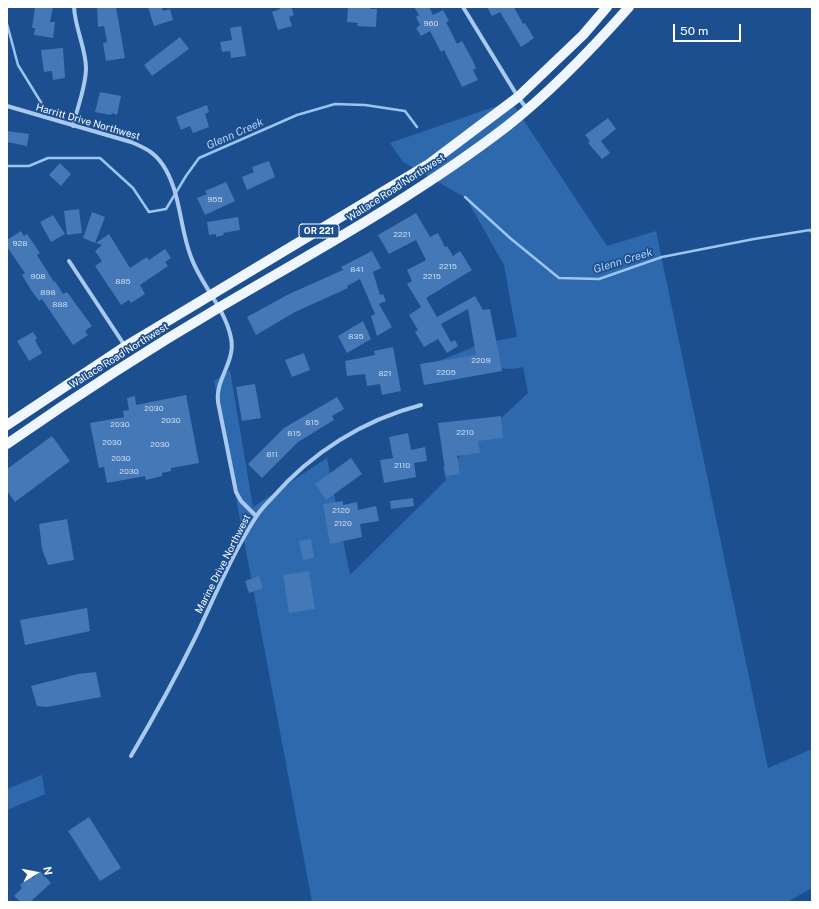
<!DOCTYPE html>
<html>
<head>
<meta charset="utf-8">
<style>
  body { margin:0 }
  #map { position:relative; width:819px; height:909px; overflow:hidden; background:#1b4f8f; font-family:"Public Sans",sans-serif }
  canvas { display:block }
  .frame { position:absolute; inset:0; border:8px solid #fff; pointer-events:none }
  .north { position:absolute; left:16px; top:853px; width:40px; height:40px; -webkit-text-stroke:3px #1b4f8f; paint-order:stroke; rotate:80deg; font-size:11px; font-weight:700; line-height:16px; text-align:center; color:#fff }
  .north::after { content:''; display:block; margin:auto; width:14px; height:18px; background:#fff; clip-path:polygon(50% 0,100% 100%,50% 72%,0 100%) }
  .scale { position:absolute; left:673px; top:24px; width:68px; height:18px; box-sizing:border-box; border:2px solid #fff; border-top:0; padding-left:5px; font-size:12px; line-height:14px; white-space:nowrap; color:#fff; -webkit-text-stroke:3px #1b4f8f; paint-order:stroke }
</style>
</head>
<body>
<div id="map">
<canvas width="819" height="909"></canvas>
<div class="frame"></div>
<div class="north">N</div>
<div class="scale">50 m</div>
</div>
<script>
const ctx = document.querySelector('canvas').getContext('2d');
ctx.lineJoin = 'round';
function paint(path, color) { ctx.fillStyle = color; ctx.fill(path, 'evenodd'); }
function trace(path, color, width, dash) { ctx.strokeStyle = color; ctx.lineWidth = width; ctx.lineCap = dash ? 'butt' : 'round'; ctx.setLineDash(dash || []); ctx.stroke(path); }
function drawText(font, color, halo, rows, align = 'center') {
  ctx.font = font + ' "Public Sans",sans-serif'; ctx.lineWidth = 3.5; ctx.setLineDash([]); ctx.textBaseline = 'middle'; ctx.strokeStyle = halo; ctx.fillStyle = color; for (const [text, x, y, turn = 0] of rows) {
    ctx.save(); ctx.translate(x, y); ctx.rotate((+turn || 0) * Math.PI / 180); ctx.textAlign = isNaN(turn) ? turn : align; if (halo) ctx.strokeText(text, 0, 0); ctx.fillText(text, 0, 0); ctx.restore();
  }
}
paint(new Path2D(`
  M511,101L607,246L656,231L768,768L812,749V888L787,902H312L214,381L230,370L253,507L327,458L350,575L446,480L443,467L448,463L452,464L528,393L523,367L512,369L432,364L483,343L517,337L504,265L466,198L403,162L390,143Z
  M42,775L45,794L7,810V789Z`), '#2e69ad');
trace(new Path2D(`
  M7,24L18,65L42,104
  M7,166H29L48,158H100L133,188L149,212L166,209L186,176L199,158L297,115L335,104L365,105L405,111L417,127
  M465,197L510,238L559,278L599,279L662,257L754,239L810,230L812,232`), '#9cc4f0', 2.5);
paint(new Path2D(`
  M35,7H53L50,22H55L53,38L34,35L35,28H32Z
  M97,7H116L125,58L106,61L103,43L107,42L104,26L98,27Z
  M148,7H162L163,11L170,9L173,20L154,26Z
  M279,7H291L294,15L289,17L292,26L278,30L272,12L280,9Z
  M348,7H370V9H377L376,27L357,26L358,23L347,22Z
  M414,7H429L433,15L443,10L449,21L446,22L457,44L462,41L472,59L476,68L473,70L478,80L462,87L444,50L441,52L430,31L421,36L416,28L420,25L416,17L419,15Z
  M487,7H514L523,24L525,23L534,38L521,47L500,12L492,16Z
  M241,26L246,56L231,58L230,51L222,52L220,42L232,40L230,28Z
  M180,37L189,49L152,76L144,65Z
  M63,48L65,78L53,80L52,71L44,72L41,50Z
  M100,92L121,96L117,115L112,113L111,115L95,112Z
  M207,105L209,112L205,114L209,127L193,133L190,126L181,130L176,117Z
  M608,118L616,129L601,141L610,153L602,159L588,143L590,141L585,135Z
  M7,131L29,134L27,146L7,142Z
  M269,161L275,177L247,190L242,177L254,172L252,167Z
  M60,163L71,174L61,186L49,175Z
  M226,182L235,201L205,215L197,198L207,194L205,191Z
  M79,209L82,233L67,235L64,211Z
  M92,212L105,217L95,243L83,238Z
  M416,213L430,237L438,233L445,247L447,246L453,256L460,251L472,270L426,298L437,317L475,296L483,310L490,309L502,371L424,385L420,364L476,355L468,309L441,324L451,342L455,340L458,346L447,353L438,339L424,347L415,332L418,330L409,315L421,307L407,284L412,281L407,270L426,260L416,240L389,254L378,235Z
  M53,215L65,234L51,242L40,222Z
  M238,217L240,230L223,233L224,235L216,237V234L209,235L207,222Z
  M21,231L24,236L27,234L40,253L37,255L54,282L55,281L63,294L67,292L92,326L85,331L88,335L73,345L42,299L39,301L31,290L22,275L25,273L7,247V240Z
  M109,234L130,268L147,257L149,260L165,249L171,258L165,262L168,266L140,285L145,294L131,303L129,300L121,305L95,266L102,261L95,251L102,245L96,243Z
  M372,251L381,268L373,272L380,295L383,294L386,301L379,304L392,327L377,336L371,316L375,314L360,279L347,286L348,288L295,312L256,335L247,317L289,294L343,270L341,267Z
  M363,321L371,339L347,353L338,336Z
  M33,332L37,338L35,340L42,353L29,361L17,341Z
  M393,347L401,391L382,395L380,384L367,386L365,374L347,376L345,361L375,355L374,351Z
  M304,353L310,370L292,377L285,360Z
  M255,384L261,418L242,421L236,387Z
  M186,395L199,463L171,468V471L162,473V476L146,480L145,476L107,483L104,467L99,468L90,423L124,417L123,411L129,410L127,398L135,396L136,405Z
  M337,397L344,409L332,416L334,420L298,442L262,478L248,464L284,428Z
  M501,416L503,438L478,441L480,453L457,456L460,474L446,476L438,423Z
  M408,433L411,450L425,447L427,461L414,463L416,477L384,483L380,460L393,458L389,437Z
  M52,436L70,461L15,502L7,491V469Z
  M351,458L362,474L326,500L315,484Z
  M413,498L414,506L391,509L390,501Z
  M343,501V505L357,502L358,510L376,506L379,521L360,524L362,537L330,544L323,504Z
  M67,519L74,560L48,565L42,549L39,524Z
  M311,539L314,558L303,560L299,541Z
  M309,571L315,609L289,613L283,575Z
  M259,576L263,588L249,593L245,581Z
  M87,608L90,631L25,645L20,620Z
  M96,672L101,697L47,707L37,706L31,686L78,674Z
  M89,817L121,868L100,881L68,831Z
  M40,871L51,883L30,902H21L14,896L22,888L20,885L30,876L33,878Z`), '#4478b7');
trace(new Path2D(`
  M463,7L518,97L527,109
  M7,106L131,142C148,149 157,154 166,170C181,197 180,229 191,257C201,285 225,308 231,338C236,362 215,379 218,402L236,492L241,501L256,516
  M73,126C77,108 86,87 86,68C86,49 75,28 74,7
  M69,261L125,346
  M131,756C154,717 176,677 196,636C215,596 232,554 256,517C260,510 266,504 272,498C311,453 363,420 421,405`), '#a9c9ee', 4);
trace(new Path2D(`
  M7,425L126,346L429,164L518,97L583,35L607,7
  M7,444C76,396 147,350 220,307C317,250 416,196 506,127C551,92 591,50 629,7`), '#f0f6ff', 10);
drawText('8px', '#d0dded', null, [
  ["960",431,24],
  ["955",215,200],
  ["2221",402,235],
  ["928",20,244],
  ["2215",448,267],
  ["841",357,270],
  ["908",38,277],
  ["2215",432,277],
  ["885",123,282],
  ["898",48,293],
  ["888",60,305],
  ["835",356,337],
  ["2209",481,361],
  ["2205",446,373],
  ["821",385,374],
  ["2030",154,409],
  ["2030",171,421],
  ["815",312,423],
  ["2030",120,425],
  ["2210",465,433],
  ["815",294,434],
  ["2030",112,443],
  ["2030",160,445],
  ["811",272,455],
  ["2030",121,459],
  ["2110",402,466],
  ["2030",129,472],
  ["2120",341,511],
  ["2120",343,524]
]);
for (const [x, y, w] of [
  [319,231,40]
]) { const box = new Path2D(); box.roundRect(x - w / 2, y - 7, w, 14, 3); ctx.fillStyle = '#1b4f8f'; ctx.fill(box); trace(box, '#fff', 1); }
drawText('bold 9px', '#fff', null, [
  ["OR 221",319,231]
]);
drawText('10px', '#fff', '#1b4f8f', [
  ["Harritt Drive Northwest",88,122,16],
  ["Wallace Road Northwest",396,188,-33],
  ["Wallace Road Northwest",119,356,-32],
  ["Marine Drive Northwest",223,564,-63]
]);
drawText('italic 11px', '#b5d3f5', '#1b4f8f', [
  ["Glenn Creek",235,134,-24],
  ["Glenn Creek",623,261,-17]
]);
</script>
</body>
</html>
